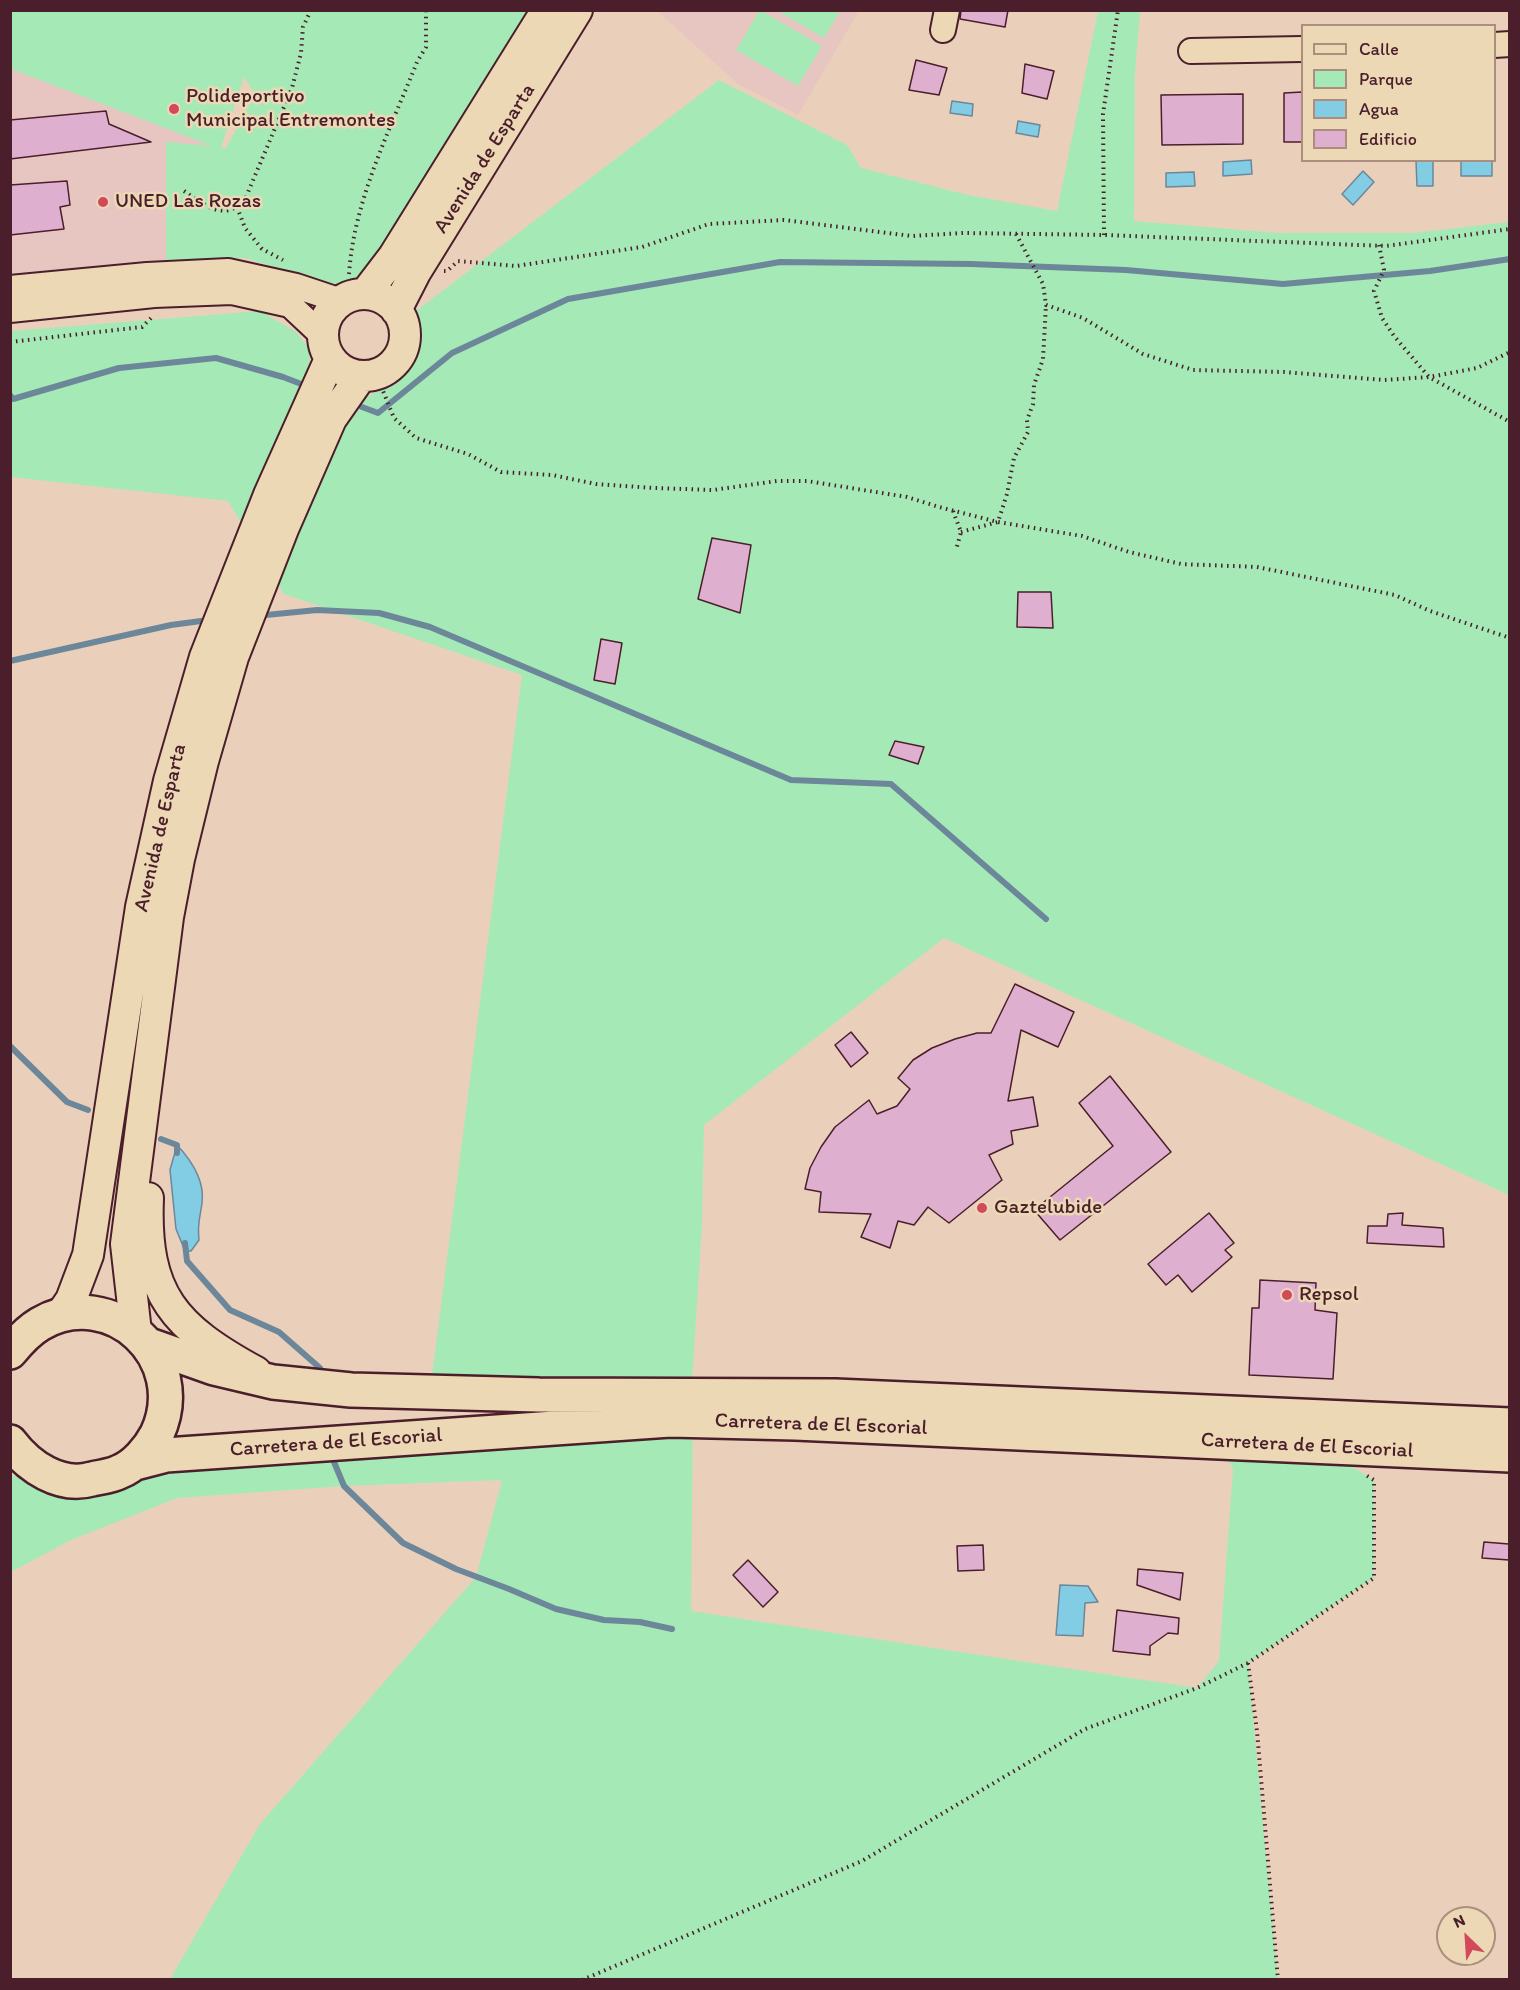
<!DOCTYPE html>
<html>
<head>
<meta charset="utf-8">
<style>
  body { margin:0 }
  #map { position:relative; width:1520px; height:1990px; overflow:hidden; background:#ead0bb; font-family:Itim,sans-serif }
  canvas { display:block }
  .frame { position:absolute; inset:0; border:12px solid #4a1f2b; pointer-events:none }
  .legend { position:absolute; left:1301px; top:24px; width:195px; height:138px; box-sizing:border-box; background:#edd8b6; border:2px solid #ac8e7e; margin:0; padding:8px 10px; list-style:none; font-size:18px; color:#4a1f2b }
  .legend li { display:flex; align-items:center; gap:12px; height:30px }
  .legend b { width:30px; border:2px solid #ac8e7e }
  .north { position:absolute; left:1436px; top:1906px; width:60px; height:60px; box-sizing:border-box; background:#edd8b6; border:2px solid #ac8e7e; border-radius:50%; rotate:335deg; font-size:16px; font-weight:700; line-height:24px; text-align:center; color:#4a1f2b }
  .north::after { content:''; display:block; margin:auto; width:21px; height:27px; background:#d1495b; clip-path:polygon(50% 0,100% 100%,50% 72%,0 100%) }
</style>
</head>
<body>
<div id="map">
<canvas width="1520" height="1990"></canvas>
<div class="frame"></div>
<ul class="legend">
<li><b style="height:8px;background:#edd8b6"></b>Calle</li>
<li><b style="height:16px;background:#a5eab6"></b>Parque</li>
<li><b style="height:16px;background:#83cde4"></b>Agua</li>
<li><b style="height:16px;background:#dfafcf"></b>Edificio</li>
</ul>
<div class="north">N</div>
</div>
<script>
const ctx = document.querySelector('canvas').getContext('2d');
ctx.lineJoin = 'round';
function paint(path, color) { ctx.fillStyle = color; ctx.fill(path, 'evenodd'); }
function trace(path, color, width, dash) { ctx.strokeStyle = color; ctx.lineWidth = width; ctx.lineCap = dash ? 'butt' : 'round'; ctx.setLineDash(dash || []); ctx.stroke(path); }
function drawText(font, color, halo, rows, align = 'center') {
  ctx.font = font + ' Itim,sans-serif'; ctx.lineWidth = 5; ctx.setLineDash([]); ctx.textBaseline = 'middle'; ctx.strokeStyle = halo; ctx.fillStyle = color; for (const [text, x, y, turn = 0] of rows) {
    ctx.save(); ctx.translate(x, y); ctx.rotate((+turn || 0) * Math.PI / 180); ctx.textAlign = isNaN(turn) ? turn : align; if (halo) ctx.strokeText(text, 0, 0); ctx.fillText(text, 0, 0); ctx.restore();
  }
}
paint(new Path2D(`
  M657,11H859L798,115L738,84Z
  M10,68L211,145L180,259L11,277Z`), '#e7c6c1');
paint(new Path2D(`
  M760,10L822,46L798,86L736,50Z
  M10,11H533L382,256L362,277L344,285L318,281L246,258L166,260V142L212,146L11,69ZM244,77L255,94L226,148H221Z
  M778,11H840L824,38Z
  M1098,11H1140L1135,73L1134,221L1278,233H1412L1509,222V1195L944,938L704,1125L702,1225L692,1382L539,1395L432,1375L522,675L284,594L228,501L11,477V331L260,311L295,331L309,348L310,373L369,396C413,373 421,361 416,311L719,80L847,145L861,168L968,195L1057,211Z
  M693,1421L691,1611L1197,1688L1219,1661L1233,1468L1216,1442L1341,1460L1374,1480V1578L1248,1663L1278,1979H170L260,1824L476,1577L502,1480L344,1486L177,1498L71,1540L11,1572L10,1475L22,1477L40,1487L120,1472Z`), '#a5eab6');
const water = new Path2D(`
  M952,101L973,104L972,116L950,113Z
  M1018,121L1040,125L1038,137L1016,133Z
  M1251,160L1252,174L1223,176V162Z
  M1416,161H1433V186H1417Z
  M1461,161H1492V176H1461Z
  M1363,171L1374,182L1353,205L1342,194Z
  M1194,172L1195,186L1166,187V173Z
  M177,1145C192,1161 205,1181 202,1203C200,1219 197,1223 199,1240L191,1251H185L176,1229L170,1170Z
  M1060,1585L1088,1586L1098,1602L1085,1603L1083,1636L1056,1635Z`);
paint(water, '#83cde4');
trace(water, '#6c879a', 1.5);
trace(new Path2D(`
  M10,395L13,399L119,368L216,358L283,377L309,387
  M362,407L378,413L452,353L568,299L780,262L971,264L1126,270L1283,284L1430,271L1510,259
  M266,615L317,610L379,613L430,627L791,780L891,784L1046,919
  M10,661L171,625L201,621
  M10,1046L67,1102L88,1110
  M161,1139L177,1145V1153
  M185,1243L187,1261L230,1310L279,1332L320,1368
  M334,1462L344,1486L403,1543L456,1569L509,1589L556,1609L604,1620L640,1622L672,1629`), '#6c879a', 6);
const building = new Path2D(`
  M961,10H1008L1005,27L960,19Z
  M916,60L947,68L939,95L909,90Z
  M1025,64L1054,71L1047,99L1022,93Z
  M1302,92V142H1284V93Z
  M1243,94V144L1162,145L1161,95Z
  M106,111L109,124L151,142L10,159V120Z
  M67,181L70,205L60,207L64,229L10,235V185Z
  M712,538L751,545L740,613L698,599Z
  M1018,592H1051L1053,628L1017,627Z
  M601,639L622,643L615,684L594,680Z
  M895,741L924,747L918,764L889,755Z
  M1015,984L1074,1012L1058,1047L1021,1030L1008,1101L1033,1097L1038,1126L1011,1131L1013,1144L989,1155L1002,1180L949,1223L928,1207L914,1225L898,1221L890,1248L861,1237L871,1214L819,1212L821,1192L805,1189L810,1168L821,1147L835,1127L869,1100L877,1114L897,1106L910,1089L898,1078L913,1060L932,1048L955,1039L977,1033H991Z
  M851,1032L868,1053L851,1067L835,1045Z
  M1110,1076L1171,1152L1060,1240L1034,1210L1113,1146L1079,1103Z
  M1209,1213L1234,1243L1225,1250L1232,1257L1192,1292L1178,1275L1166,1285L1148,1264Z
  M1403,1213L1402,1225L1443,1228L1444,1247L1367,1243L1368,1226H1387L1388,1214Z
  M1260,1280L1316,1283L1315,1310L1337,1313L1333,1379L1249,1375L1252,1308H1259Z
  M1484,1542L1509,1544V1560L1482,1558Z
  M983,1545L984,1570L958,1571L957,1546Z
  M748,1560L778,1592L763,1607L733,1575Z
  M1138,1569L1183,1573L1180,1600L1137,1585Z
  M1117,1610L1179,1618L1178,1634L1168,1633L1150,1646V1655L1113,1651Z`);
paint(building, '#dfafcf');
trace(building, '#4a1f2b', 1.5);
const minor = new Path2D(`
  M943,30L947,10
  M1494,45L1510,44
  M1191,51L1302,49
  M10,288L147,275L228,271L296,286L341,301
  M10,310L154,295L232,292L290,305L322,335`);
const major = new Path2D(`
  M323 335a41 41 0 1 1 82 0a41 41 0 1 1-82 0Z
  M365,294L394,256L547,10
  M396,310L416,271L577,10
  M148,1198C144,1295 174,1327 256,1372
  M60,1316L71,1300L88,1255L141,907L169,781L205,657L269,495L330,359
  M136,1332L126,1244L168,917L179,859L203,761L233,657L283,529L331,419L361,376`);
const highway = new Path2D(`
  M149,1345L214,1368L273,1382L351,1390L539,1395L835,1396L1510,1425
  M10,1352C19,1341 28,1331 40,1324C111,1283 192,1358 157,1434C149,1449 135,1466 119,1472C111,1476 101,1477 92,1479C60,1488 29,1467 10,1442
  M135,1463L166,1455L670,1420L795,1423L1510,1455`);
trace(minor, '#4a1f2b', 28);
trace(major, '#4a1f2b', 34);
trace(highway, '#4a1f2b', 38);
trace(new Path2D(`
  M184,191C204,205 227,224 246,197L292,88L301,53L303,27L311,10
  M237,207L245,228L262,249L283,260
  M1016,234L1043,284L1046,305L1083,318L1143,354L1193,370L1284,372L1384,380L1429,377L1477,368L1510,352
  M1104,235L1103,114L1118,10
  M1379,245L1384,270L1374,291L1382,318L1394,336L1429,377L1510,422
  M444,271H447L458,261L516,266L642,247L709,224L784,220L912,236L963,233L1104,235L1386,246L1510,229
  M349,274C354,200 390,130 417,62L426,47V10
  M10,342L142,327L152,317
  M381,386L394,418L416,438L468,454L501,472L552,475L596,484L654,488L713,490L777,481H807L907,497L939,507L998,522L1082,536L1129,552L1181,564L1257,567L1395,595L1430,611L1510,638
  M953,511L961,532L956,550
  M961,532L998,522L1007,494L1014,458L1028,432L1027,420L1033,404L1034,385L1043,359L1046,305
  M1248,1663L1257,1731L1278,1980
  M582,1980L862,1861L1085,1729L1197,1688L1248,1663L1374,1578V1480L1364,1474`), '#4a1f2b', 4, [1.5, 4.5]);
trace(minor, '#edd8b6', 24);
trace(major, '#edd8b6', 30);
trace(highway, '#edd8b6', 33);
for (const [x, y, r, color] of [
  [174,109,6,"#d1495b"],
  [103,202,6,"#d1495b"],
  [982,1208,6,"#d1495b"],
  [1287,1295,6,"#d1495b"]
]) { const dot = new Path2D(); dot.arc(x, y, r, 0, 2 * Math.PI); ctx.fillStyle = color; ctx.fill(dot); trace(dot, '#edd8b6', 2); }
drawText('21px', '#4a1f2b', '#edd8b6', [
  ["Polideportivo",186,97],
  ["Municipal Entremontes",186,121],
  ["UNED Las Rozas",115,202],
  ["Gaztelubide",994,1208],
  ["Repsol",1299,1295]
], 'left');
drawText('21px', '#4a1f2b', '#edd8b6', [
  ["Avenida de Esparta",485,159,-58],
  ["Avenida de Esparta",161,828,-77],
  ["Carretera de El Escorial",821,1425,2],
  ["Carretera de El Escorial",336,1443,-4],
  ["Carretera de El Escorial",1307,1446,3]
]);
</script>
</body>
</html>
